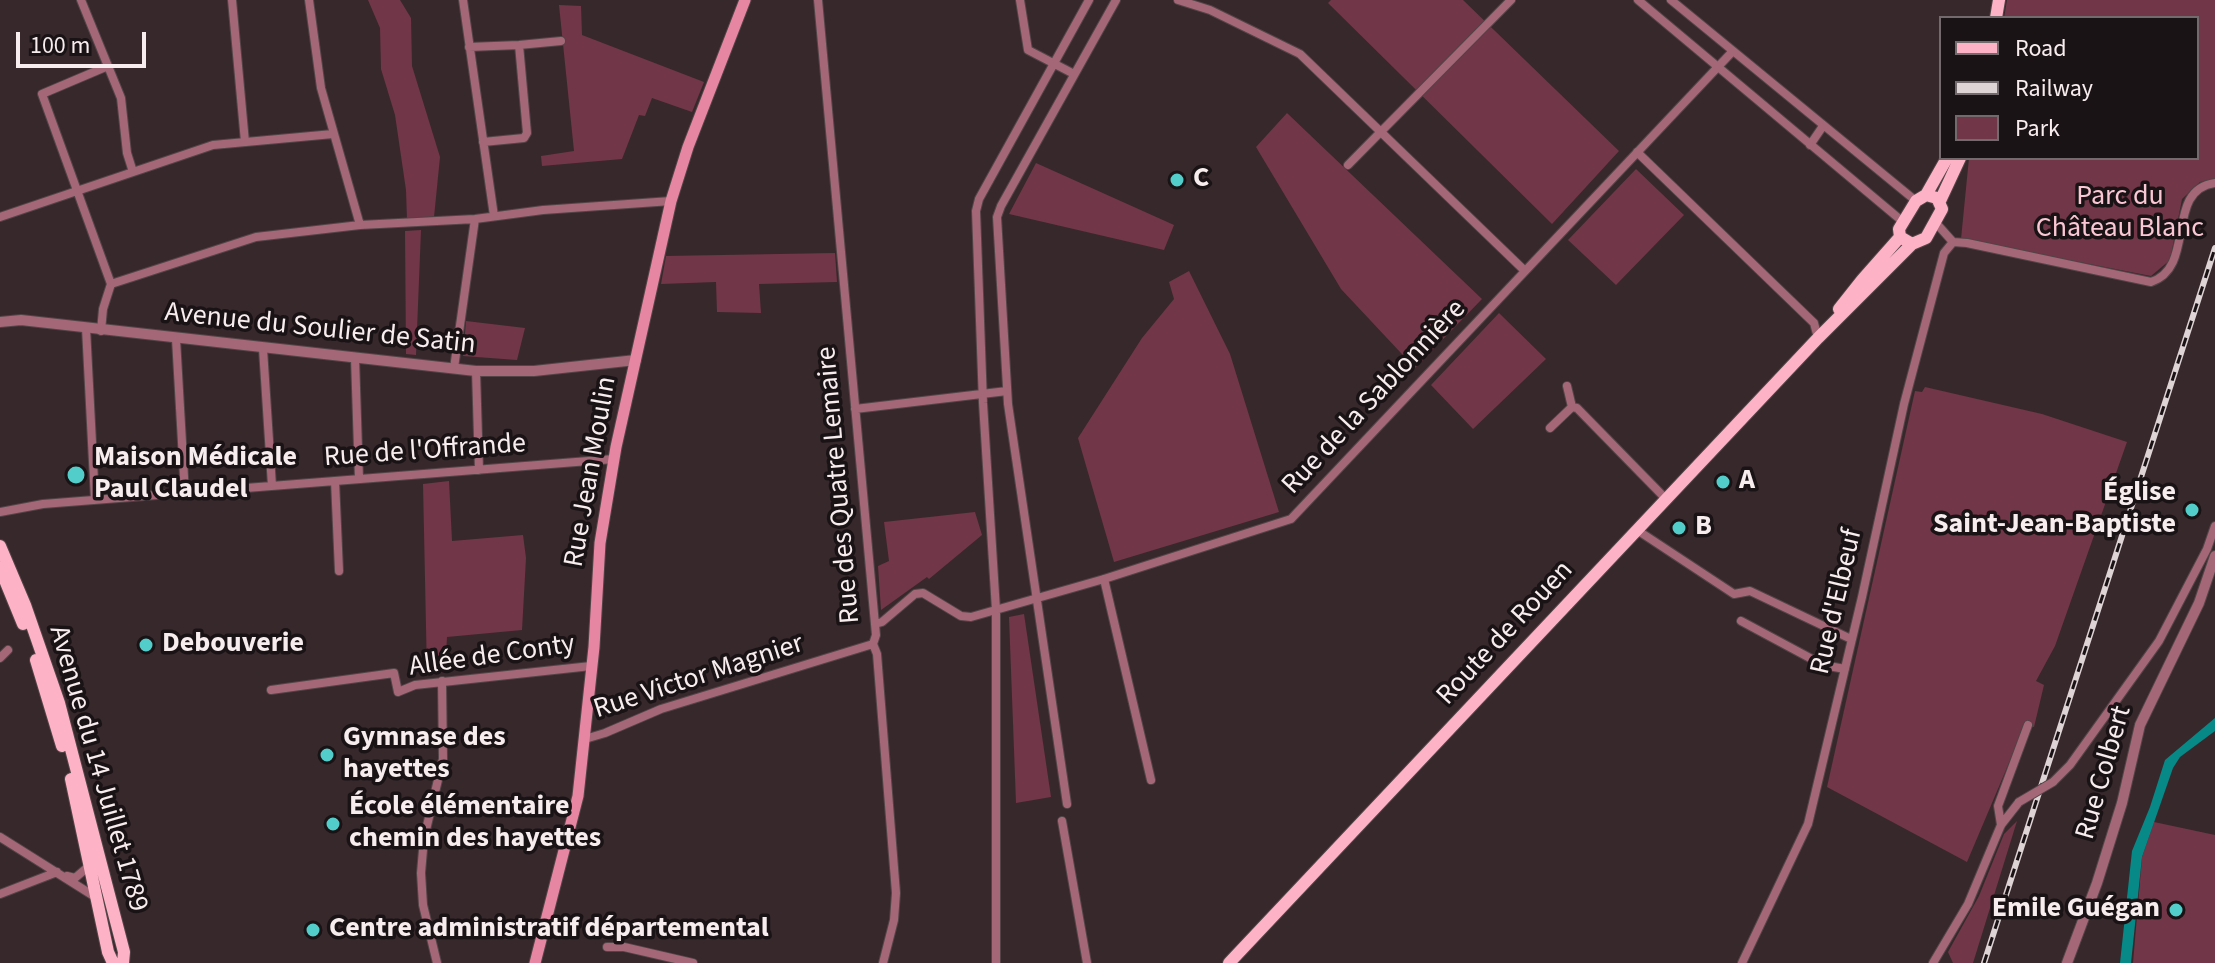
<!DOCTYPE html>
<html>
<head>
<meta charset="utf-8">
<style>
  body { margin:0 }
  #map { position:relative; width:2215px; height:963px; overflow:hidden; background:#37282c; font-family:"Source Sans 3",sans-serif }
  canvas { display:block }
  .legend { position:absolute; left:1939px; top:16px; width:260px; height:144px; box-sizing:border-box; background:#1a1315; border:2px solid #726a6c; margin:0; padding:10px 14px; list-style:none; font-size:24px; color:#f7edef }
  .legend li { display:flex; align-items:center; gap:16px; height:40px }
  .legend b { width:40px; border:2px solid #726a6c }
  .scale { position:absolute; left:16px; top:32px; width:130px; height:36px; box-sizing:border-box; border:4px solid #f7edef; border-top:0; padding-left:10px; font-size:24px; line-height:28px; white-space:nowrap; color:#f7edef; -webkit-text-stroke:6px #1a1315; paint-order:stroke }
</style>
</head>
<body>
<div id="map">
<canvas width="2215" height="963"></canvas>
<ul class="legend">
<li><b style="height:10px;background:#feb2c6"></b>Road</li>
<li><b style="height:10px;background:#ded3d5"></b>Railway</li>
<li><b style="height:22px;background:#713648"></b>Park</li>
</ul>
<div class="scale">100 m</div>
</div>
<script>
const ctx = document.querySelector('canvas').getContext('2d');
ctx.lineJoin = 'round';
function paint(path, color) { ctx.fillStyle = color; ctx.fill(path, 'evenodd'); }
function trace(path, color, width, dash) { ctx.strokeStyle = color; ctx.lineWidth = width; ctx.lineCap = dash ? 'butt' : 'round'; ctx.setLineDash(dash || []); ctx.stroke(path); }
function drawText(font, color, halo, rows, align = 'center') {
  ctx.font = font + ' "Source Sans 3",sans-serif'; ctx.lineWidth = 7; ctx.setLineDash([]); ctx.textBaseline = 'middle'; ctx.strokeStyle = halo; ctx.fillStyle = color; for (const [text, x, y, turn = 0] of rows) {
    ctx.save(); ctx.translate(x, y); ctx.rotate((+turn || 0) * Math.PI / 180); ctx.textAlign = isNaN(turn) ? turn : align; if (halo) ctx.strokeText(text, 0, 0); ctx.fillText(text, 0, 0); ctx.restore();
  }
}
paint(new Path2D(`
  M368,0H400L411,18L412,66L440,157L434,217L407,220L406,190L395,115L381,69L380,28Z
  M1331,0H1463L1619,151L1552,224L1328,3Z
  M2007,0H2215V180L2200,182L2182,199L2170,260L2151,276L1961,239L1969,158H2197V18H2004Z
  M559,5L581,6L582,35L704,82L692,112L652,98L645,116L639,115L622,159L542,166L541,156L574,151Z
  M1287,113L1482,299L1415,368L1341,289L1256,147Z
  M1036,163L1174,225L1164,250L1009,214Z
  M1636,169L1684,215L1616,285L1568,240Z
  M421,230L416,355L406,354L405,231Z
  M835,253L837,282L759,284L761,313L717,312L716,282L661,284L666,256Z
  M1189,271L1230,354L1279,512L1114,562L1078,438L1142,338L1174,299L1169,282Z
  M1499,313L1546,359L1473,429L1431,385Z
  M466,321L525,328L517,360L463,356Z
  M1925,387L2042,414L2127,442L2055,646L2036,681L2044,685L2034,727L2025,725L1967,862L1827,787L1915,391L1922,392Z
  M449,481L452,541L523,535L526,558L522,630L447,637L445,672L427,674L423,484Z
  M975,512L982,535L929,579L927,577L881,610L878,566L889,561L884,522Z
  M1024,614L1051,797L1016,803L1009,617Z
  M2017,821L1973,963H1953L1948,952L1979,896L2004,834Z
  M2154,822L2215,835V963H2133L2142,857Z`), '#713648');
paint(new Path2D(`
  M2215,718V731L2180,757L2173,768L2142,857L2131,963H2120L2132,851L2150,807L2165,760Z`), '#078987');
const minor = new Path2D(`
  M81,0L121,98L127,153L133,172
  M232,0L245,142
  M309,0L321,88L360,225
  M463,0L494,216
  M818,0L876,635L873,644L877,654L896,893L894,920L883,963
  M1020,0L1028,50L1074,74
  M1178,0L1210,10L1300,54L1525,271
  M1638,0L1902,221
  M1671,0L1916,201
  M469,47L519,45L561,41
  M108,66L42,94L111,284
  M483,142L524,138L527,133L519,45
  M1810,145L1823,126
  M1637,152L1814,323L1818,338
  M1348,165L1511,0
  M0,217L213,145L333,134
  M1936,223L1953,242
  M1953,242L1967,243L2151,282C2197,267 2164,190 2215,183
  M86,328L95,500
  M101,331L103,309L111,284L256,237L360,225L475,219L543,210L671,201
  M176,339L185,494
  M263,349L272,486
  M355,358L359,479
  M454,368L475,219
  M476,371L479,470
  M1567,386L1572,407
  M855,409L1007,391
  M1550,428L1572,407L1577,408L1666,499
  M335,481L339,571
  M0,512L43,504L614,459
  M1637,530L1734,594L1750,591L1851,639
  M1104,579L1151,780
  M1741,621L1823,665L1845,669
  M875,624L882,622L915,594L923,593L961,616L971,617L1104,579L1291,519L1732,52
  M0,658L8,650
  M271,690L394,673L398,692L415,685L591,666
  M585,739L605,733L661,709L873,644
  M2053,782L2070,765L2159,641L2207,549L2215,526
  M1067,804L1008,404L997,217L1001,206L1116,0
  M1062,821L1087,963
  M2001,825L1998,806L2028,725
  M0,837L97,898
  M67,876L75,878L89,866
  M0,894L57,872
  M607,947H624L693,963
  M437,963L423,905L421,873L424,838L443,759L442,681
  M996,963V610L983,403L976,211L979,199L1089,0
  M1742,963L1808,824L1862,597L1904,404L1944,253L1953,242
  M1933,963L1968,904L2001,825L2019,802`);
const tertiary = new Path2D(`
  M0,322L21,320L476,371H534L636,360
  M2067,963L2097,883L2122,803L2140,725L2199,603L2215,556`);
const secondary = new Path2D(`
  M535,963L578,796L594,647L600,543L616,447L671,201L688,147L745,0`);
const primary = new Path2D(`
  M1996,18L1999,0
  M1926,195L1937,198L1942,209L1926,238L1912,244L1900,237L1899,229L1916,201Z
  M1926,195L1947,158
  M1940,201L1960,158
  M1839,309L1862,280L1900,237
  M0,546L25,605L59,703L124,952L123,963
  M0,568L23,624
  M36,660L62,746
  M71,779L108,952L113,963
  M1229,963L1818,338L1912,244`);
trace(minor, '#524447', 10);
trace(tertiary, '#524447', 12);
trace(secondary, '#524447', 13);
trace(primary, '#524447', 14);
trace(minor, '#a46778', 8);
trace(tertiary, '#a46778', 10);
trace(secondary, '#e786a3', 11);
trace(primary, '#feb2c6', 12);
const rail = new Path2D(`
  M1984,963L2215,248`);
trace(rail, '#ded3d5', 6);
trace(rail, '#1a1315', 3, [9]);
const minorBridge = new Path2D(`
  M2019,802L2053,782`);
trace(minorBridge, '#524447', 10, []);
trace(minorBridge, '#a46778', 8);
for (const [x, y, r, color] of [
  [1177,180,8,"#53cdca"],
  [76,475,10,"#53cdca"],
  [1723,482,8,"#53cdca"],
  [2192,510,8,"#53cdca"],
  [1679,528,8,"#53cdca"],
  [146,645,8,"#53cdca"],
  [327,755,8,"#53cdca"],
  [333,824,8,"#53cdca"],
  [2176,910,8,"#53cdca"],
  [313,930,8,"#53cdca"]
]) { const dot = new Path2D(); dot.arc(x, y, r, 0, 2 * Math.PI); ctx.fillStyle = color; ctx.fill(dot); trace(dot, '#1a1315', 3); }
drawText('bold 28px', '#f7edef', '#1a1315', [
  ["C",1193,180],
  ["Maison Médicale",94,459],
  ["Paul Claudel",94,491],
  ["A",1739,482],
  ["Église",2176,494,"right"],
  ["Saint-Jean-Baptiste",2176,526,"right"],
  ["B",1695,528],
  ["Debouverie",162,645],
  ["Gymnase des",343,739],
  ["hayettes",343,771],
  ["École élémentaire",349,808],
  ["chemin des hayettes",349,840],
  ["Emile Guégan",2160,910,"right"],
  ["Centre administratif départemental",329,930]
], 'left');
drawText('28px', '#fac7d4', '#1a1315', [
  ["Parc du",2120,198],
  ["Château Blanc",2120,230]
]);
drawText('28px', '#f7edef', '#1a1315', [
  ["Avenue du Soulier de Satin",320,330,6],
  ["Rue de la Sablonnière",1375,398,-47],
  ["Rue de l'Offrande",425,452,-4],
  ["Rue Jean Moulin",592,472,-80],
  ["Rue des Quatre Lemaire",840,485,-95],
  ["Rue d'Elbeuf",1838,602,-77],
  ["Route de Rouen",1506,634,-47],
  ["Allée de Conty",492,657,-8],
  ["Rue Victor Magnier",699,678,-18],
  ["Avenue du 14 Juillet 1789",97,769,74],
  ["Rue Colbert",2105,773,-74]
]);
</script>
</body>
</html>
